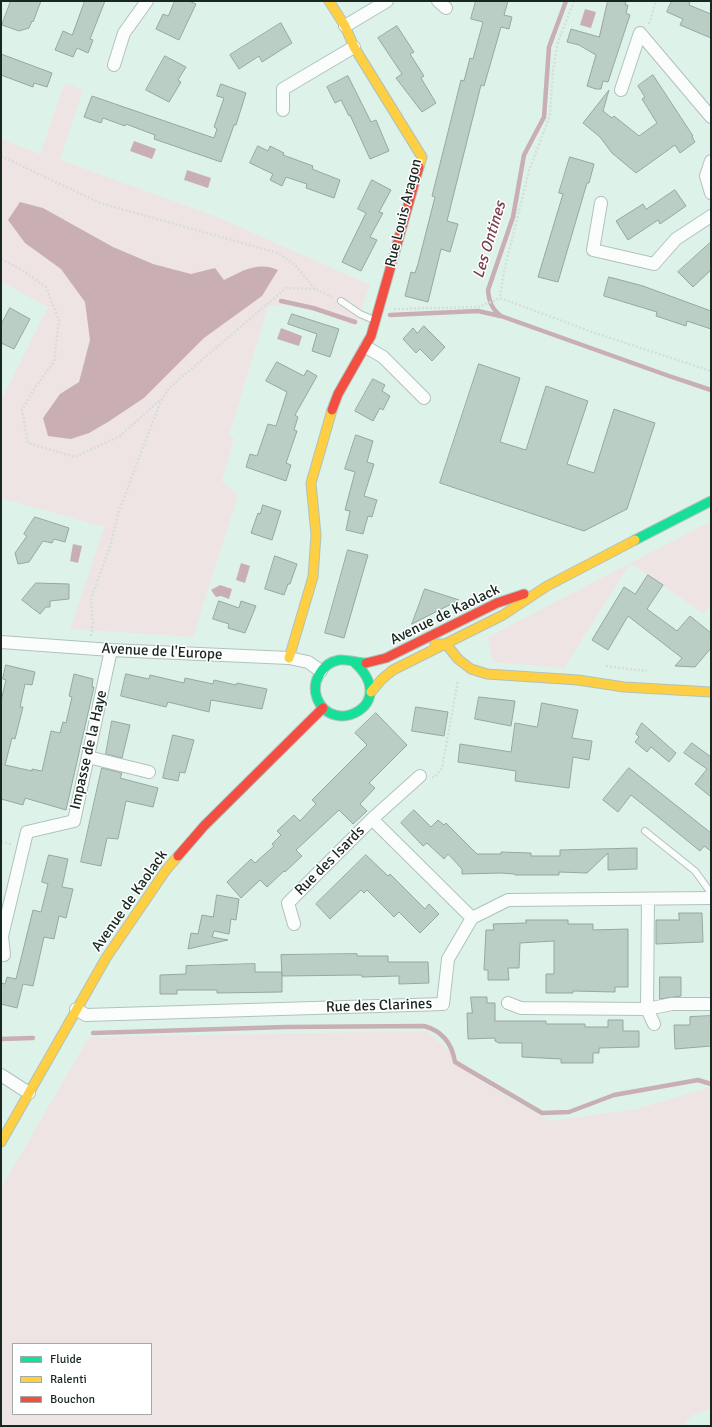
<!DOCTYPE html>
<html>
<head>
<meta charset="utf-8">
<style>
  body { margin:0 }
  #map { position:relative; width:712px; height:1427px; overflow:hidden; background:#ddf3ea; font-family:Signika,sans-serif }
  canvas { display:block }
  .frame { position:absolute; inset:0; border:2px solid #182721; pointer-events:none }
  .legend { position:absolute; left:12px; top:1343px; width:140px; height:72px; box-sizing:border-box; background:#fff; border:1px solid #a3a9a6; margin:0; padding:5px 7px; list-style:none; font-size:12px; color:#182721 }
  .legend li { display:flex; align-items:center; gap:8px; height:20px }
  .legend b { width:20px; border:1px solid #a3a9a6 }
</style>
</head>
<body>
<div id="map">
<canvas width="712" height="1427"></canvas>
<div class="frame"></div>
<ul class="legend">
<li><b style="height:5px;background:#16e098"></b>Fluide</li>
<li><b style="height:5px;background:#ffcf43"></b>Ralenti</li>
<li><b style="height:5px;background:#f24e42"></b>Bouchon</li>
</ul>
</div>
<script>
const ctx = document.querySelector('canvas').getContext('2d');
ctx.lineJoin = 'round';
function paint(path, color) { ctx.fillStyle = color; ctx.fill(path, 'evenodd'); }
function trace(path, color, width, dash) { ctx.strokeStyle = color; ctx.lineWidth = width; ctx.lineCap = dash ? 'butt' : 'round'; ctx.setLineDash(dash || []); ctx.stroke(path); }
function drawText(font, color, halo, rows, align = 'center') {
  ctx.font = font + ' Signika,sans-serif'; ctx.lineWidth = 3; ctx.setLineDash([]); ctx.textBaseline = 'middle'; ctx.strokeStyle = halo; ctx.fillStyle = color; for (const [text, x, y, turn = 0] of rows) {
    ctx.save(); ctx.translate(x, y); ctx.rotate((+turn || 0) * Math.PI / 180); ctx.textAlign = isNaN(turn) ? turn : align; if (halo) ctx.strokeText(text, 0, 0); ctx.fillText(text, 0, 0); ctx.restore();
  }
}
paint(new Path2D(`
  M65,83L83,90L60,160L215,216L370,285L355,326L321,312L287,304L268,307L229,435L234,438L222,481L238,495L193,637L70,629L104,527L1,498V401L48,307L1,282V139L40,154Z
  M711,521V605L704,614L630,563L564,668L493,662L488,637Z
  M427,1031L484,1083L550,1121L637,1109L711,1087V1409L691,1416L683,1426H1V1188L89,1037ZM13,1344H151V1414H13Z`), '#efe4e4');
paint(new Path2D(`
  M585,9L596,12L591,28L580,25Z
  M134,141L156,149L152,159L130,151Z
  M187,170L211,178L208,188L184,180Z
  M20,202L43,208L113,247L153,264L191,274L215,268L224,280C242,271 258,261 278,270L262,296L204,338L144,398L108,422L89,433L71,439L48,436L43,418L60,394L79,382L90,340L85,302L61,269L25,243L8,220Z
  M281,328L302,336L299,346L277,339Z
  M73,544L82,546L78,563L70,561Z
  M241,563L250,566L245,583L236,580Z
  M220,585L232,589L229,599L221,596L216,597L211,590Z`), '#c9afb3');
trace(new Path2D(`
  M566,1L549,47L544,117L524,155L513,217L488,290C489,302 492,309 501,316L669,376L711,390
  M281,301L313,308L355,322
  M390,315L478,311L500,316
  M93,1033L285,1027L424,1026C443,1031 452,1044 455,1062L542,1113L569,1112L614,1095L698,1080L711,1084
  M1,1039L33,1038`), '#c9afb3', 4.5);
const building = new Path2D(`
  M11,1H41L33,22L32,21L29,28L19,31L2,25Z
  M85,1H105L90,39L93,40L88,53L77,48L73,57L55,50L63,31L72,35Z
  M175,1H189L196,4L179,40L156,29L163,14L168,16Z
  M476,1H508L504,15L512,17L509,29L501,27L484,86L481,85L447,221L458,224L450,252L441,249L428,302L405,296L411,272L415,273L418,264L435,197L432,196L461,80L464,81L470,58L473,59L483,22L471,19Z
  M608,1H626L625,5H628L626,13L630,15L608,82L603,81L601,89H596L587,86L596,55L579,45L567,42L571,29L599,37Z
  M672,1H690L689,5L711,14V38L680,25L683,19L667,12Z
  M281,23L292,43L262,62L259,56L239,69L230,55Z
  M397,26L414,52L410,54L424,76L421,78L436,103L422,112L396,78L402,74L378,38Z
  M1,54L52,73L47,87L34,83L33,87L1,75Z
  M165,56L186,67L178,80L181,82L169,102L146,90Z
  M653,75L693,136L692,137L695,142L680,153L675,145L636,173L612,153L600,137L583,123L609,90L603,111L612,118L614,116L639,136L657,123L642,99L645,97L638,86Z
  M348,76L371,122L376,120L389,151L370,159L350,115L349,116L341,100L335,103L327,87Z
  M221,84L246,93L236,125H234L221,162L154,139L155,135L126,124L125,126L103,118L101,123L84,117L92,96L214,138L217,129L214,127L224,98L217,96Z
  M258,146L268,151L270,146L284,153L283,155L313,166L312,169L340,180L334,198L306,188L307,184L286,177L282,186L270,180L273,174L250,163Z
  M570,157L594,164L589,183H587L558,282L538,277L563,194L559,193Z
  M372,180L391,190L379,212L383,213L370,237L377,240L361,271L342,262L366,213L358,209Z
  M675,190L686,206L660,224L658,220L628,240L616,221L643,204L646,209Z
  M711,242V270L693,287L678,272Z
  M609,277L643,286L711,311V329L687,321L686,326L656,316L657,312L604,296Z
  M10,308L30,319L14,349L1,343V325Z
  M292,314L339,329L330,357L312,351L317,334L288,324Z
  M424,326L445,347L432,361L420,349L416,353L403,339L413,328L417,333Z
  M277,362L304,376L307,370L317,376L295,415L298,417L294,430L297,431L286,463L291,465L286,481L246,467L250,454L257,456L268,424L276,426L287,392L266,381Z
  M479,364L520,378L500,442L526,450L546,386L588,401L567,464L594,473L614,409L655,423L627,509L584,531L440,483Z
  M373,379L385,385L382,391L390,396L383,410L380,408L373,421L355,411Z
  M356,435L373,441L367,462L374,464L364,496L377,500L372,517L368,516L363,534L346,530L350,511L345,510L355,472L345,469Z
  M263,505L281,511L272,540L251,533L258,513L260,514Z
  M35,517L69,528L65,542L54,539L52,543L43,541L29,562L18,564L15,553L27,536L24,534Z
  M348,550L368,555L344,638L325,633Z
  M275,556L297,564L290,584H288L284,595L265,589Z
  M648,575L663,585L647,609L677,631L690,616L711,633V648L695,667L675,666L682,658L628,616L608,650L592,640L624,587L635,594Z
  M36,583L69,584V599L50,601V607H46L40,614L22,600Z
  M425,589L459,600L412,624Z
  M219,601L239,608L241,601L256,606L245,633L228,628L229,624L213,619Z
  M6,665L35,672L32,685L25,684L20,707H23L15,739L12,738L5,765L32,771V769L42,771L51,731L60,733L63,722L66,723L72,697L69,696L74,674L93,679L92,687H94L66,810L25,798L23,805L1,799V701L6,680L3,679Z
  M126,674L149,679L150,675L184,683L185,678L213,684L214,680L236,685L237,683L267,689L262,709L211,700L209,712L168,702L166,707L121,696Z
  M479,697L515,701L511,726L475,719Z
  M542,703L578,710L572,738L592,741L589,760L573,757L569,788L515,781L516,771L458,762L460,744L511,752L515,723L537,727Z
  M416,707L448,712L444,736L412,731Z
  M376,713L407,745L369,783L375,788L360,804L367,811L353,824L339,810L296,850L302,856L285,872L284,871L267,887L260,880L241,898L227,882L251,859L255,863L274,846L272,844L281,835L277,831L294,815L300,821L316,804L312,800L367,745L355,733Z
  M112,721L130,725L122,758L106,754Z
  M642,723L676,753L669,762L651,747L647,752L635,742L639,737L636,734Z
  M173,735L194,740L185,773L180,772L178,781L163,778Z
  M692,743L711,757V797L695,784L707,769L684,753Z
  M102,768L122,773L120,778L158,788L153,807L126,801L118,839L107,838L101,866L81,862Z
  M629,768L711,833V851L704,846L700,851L631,795L618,812L603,800Z
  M414,810L431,827L438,820L444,825L446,823L477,854H501V852L531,853V856H560V850L637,848V869L608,870V853L587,873L559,872V875H515V874L500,873L462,874V869L448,854L444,859L427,843L423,846L401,823Z
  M49,855L68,859L62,887L73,889L66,918L59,916L54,939L44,937L33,986L23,984L17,1008L1,1004V983L5,984L7,977L16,979L33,910L41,912L48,884L42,882Z
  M366,855L388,876L390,874L425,909L429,904L439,914L420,933L399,912L394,917L367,890L364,893L361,890L330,919L316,904Z
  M217,895L239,899L236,920L231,919L229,934L214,931L212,937L228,940L188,949L191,933L198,934L202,915L213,917Z
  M679,913H702L703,942L656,944V920H679Z
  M526,920H568V924H593V930L628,929V987H615V992L573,991V993H546V974H554V941L520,943L519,968H508L509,980H488V970H484L486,930H494L493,924L526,923Z
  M357,954V956H388V962H428L429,983L399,984V976L362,977V975L282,976L281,955Z
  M255,964V972H282V992L217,993V990H177V994H160V975L186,974V966Z
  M660,977H681V996L660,999Z
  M471,997H487V1003H495V1021H546V1024H585V1027H608V1020H623V1031H639V1047L599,1048V1053H593V1063H561V1059L522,1057V1043H499L495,1041V1038L468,1039L467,1013H472Z
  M711,1016V1046L675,1049L674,1025H690V1017Z`);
paint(building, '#bbcec6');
trace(building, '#96a7a0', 1);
const lane = new Path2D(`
  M341,301L360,314L374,320
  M645,831L695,871L711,893`);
const street = new Path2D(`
  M438,1L446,8
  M345,26L387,1
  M114,65L124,33L147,1
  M621,90L640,33L711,117
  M283,110V89L354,47
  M711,161L706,176L711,193
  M601,203L593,250L654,264L676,239L711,216
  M366,347L383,357L424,398
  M1,642L111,650L289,658L308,662L321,671
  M88,757L149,772
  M372,819L420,776
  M648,899L647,1009L654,1024
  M294,924L288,903L372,819L472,918
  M4,955L2,936L27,832L74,821L111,650
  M508,1003L521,1008L647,1009L672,1004H711
  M76,1009L86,1015L443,1004L448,959L472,918L508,900L711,898
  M1,1075L29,1093`);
const fast = new Path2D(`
  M635,540L711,501
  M354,662C401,704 332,738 317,698C311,682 322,663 339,660C348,659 357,663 366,663`);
const slow = new Path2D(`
  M329,1L345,26L354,47L422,157L419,167
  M435,644H446L458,659L471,669L487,674L578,680L624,687L711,692
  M289,658L313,577L316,535L311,483L332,410
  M371,692L382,679L393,670L503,615L547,586L635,540
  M1,1142L106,958L166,870L178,856`);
const jam = new Path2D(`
  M332,410L338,394L371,336L419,167
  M366,663L386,658L497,603L524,594
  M178,856L204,826L323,708`);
trace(lane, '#b1c2bb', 8);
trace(street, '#b1c2bb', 14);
trace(fast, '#b1c2bb', 11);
trace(slow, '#b1c2bb', 11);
trace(jam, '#b1c2bb', 11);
trace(new Path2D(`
  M574,1L558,42L553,70L550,115L529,171L504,271L500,298L595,333L711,371
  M649,24L656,1
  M1,156L100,203L278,253L296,266L315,289L332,297
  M1,259L22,270L46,287L59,320L54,362L36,386L22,410L28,443L75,457L120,436L161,399
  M394,309L479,307L500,298
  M91,636L93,625L91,598L110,547L119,511L143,447L161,401L169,388L286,288L315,289
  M606,666L647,671
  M432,777H435L442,768L458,680
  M1,842L11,844`), '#d6dddb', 2.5, [2, 2]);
trace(lane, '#fafdfc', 6);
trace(street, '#fafdfc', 12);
trace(fast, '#16e098', 9);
trace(slow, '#ffcf43', 9);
trace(jam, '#f24e42', 9);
drawText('15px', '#182721', '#fff', [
  ["Rue Louis Aragon",404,213,-76],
  ["Avenue de Kaolack",445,615,-26],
  ["Avenue de l'Europe",162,652,3],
  ["Impasse de la Haye",89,750,-77],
  ["Rue des Isards",330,861,-45],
  ["Avenue de Kaolack",130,901,-55],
  ["Rue des Clarines",379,1006,-2]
]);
drawText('italic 16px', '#7d3e4f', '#fff', [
  ["Les Ontines",490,240,-73]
]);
</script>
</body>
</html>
